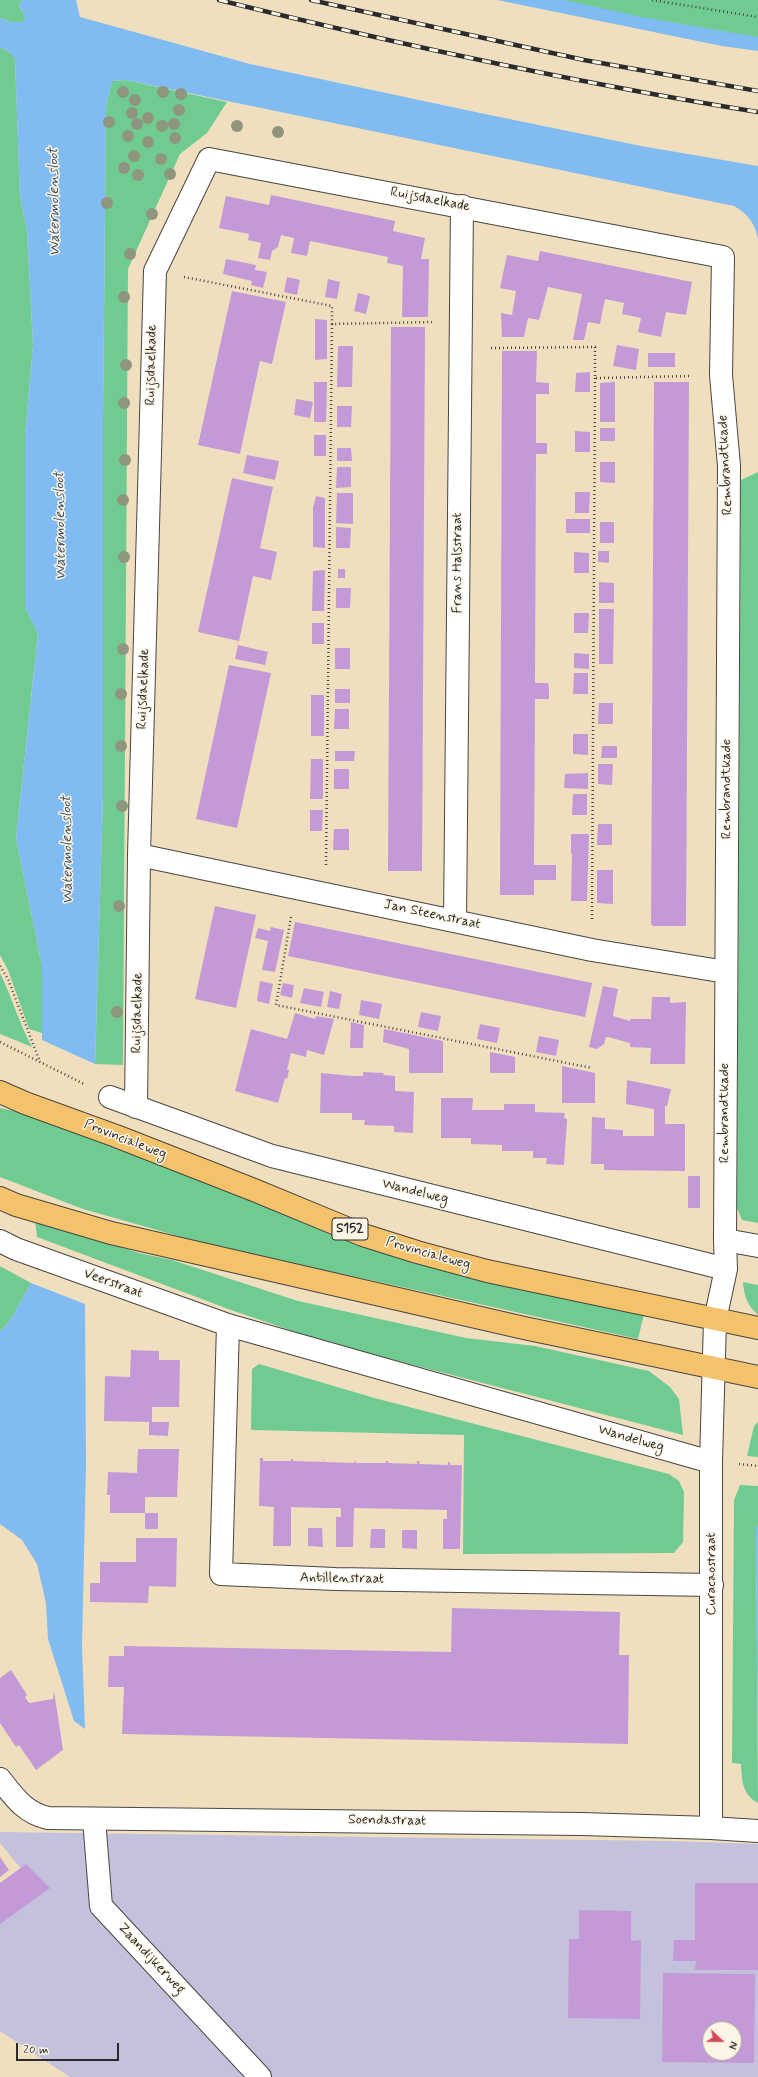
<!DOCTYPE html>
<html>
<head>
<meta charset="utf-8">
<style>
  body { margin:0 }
  #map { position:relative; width:758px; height:2077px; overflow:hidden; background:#f0dfbf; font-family:Mynerve,sans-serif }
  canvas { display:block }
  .north { position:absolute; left:702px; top:2021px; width:40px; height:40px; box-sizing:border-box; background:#fcf5e5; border:1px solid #a8a49b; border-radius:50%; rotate:112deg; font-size:11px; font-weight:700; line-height:16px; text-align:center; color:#2b2b2b }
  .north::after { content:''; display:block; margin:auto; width:14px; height:18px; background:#d1495b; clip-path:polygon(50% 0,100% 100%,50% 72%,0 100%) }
  .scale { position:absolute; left:16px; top:2043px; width:103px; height:18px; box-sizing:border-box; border:2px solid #2b2b2b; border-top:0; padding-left:5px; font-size:12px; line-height:14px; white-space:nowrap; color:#2b2b2b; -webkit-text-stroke:3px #fcf5e5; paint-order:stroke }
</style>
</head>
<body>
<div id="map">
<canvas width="758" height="2077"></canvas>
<div class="north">N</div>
<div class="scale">20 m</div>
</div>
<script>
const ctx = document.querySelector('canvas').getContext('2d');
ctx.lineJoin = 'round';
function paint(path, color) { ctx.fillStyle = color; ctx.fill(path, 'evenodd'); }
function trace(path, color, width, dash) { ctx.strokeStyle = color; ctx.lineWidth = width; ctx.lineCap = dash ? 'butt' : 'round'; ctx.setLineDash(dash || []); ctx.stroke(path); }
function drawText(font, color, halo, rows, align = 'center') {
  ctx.font = font + ' Mynerve,sans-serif'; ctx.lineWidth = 3; ctx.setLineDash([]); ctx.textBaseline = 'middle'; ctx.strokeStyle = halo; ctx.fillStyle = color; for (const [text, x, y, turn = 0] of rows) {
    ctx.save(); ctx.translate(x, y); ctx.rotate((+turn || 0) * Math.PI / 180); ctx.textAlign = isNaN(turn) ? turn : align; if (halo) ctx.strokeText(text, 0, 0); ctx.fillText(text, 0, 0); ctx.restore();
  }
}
paint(new Path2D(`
  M0,1832L669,1841L758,1844V2077H70L0,2031V1913L35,1886L0,1843ZM710,2029H734V2053H710Z`), '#c3c1db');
paint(new Path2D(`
  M0,0H22L19,5L25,17L23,23L11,22L0,18Z
  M544,0H758V40Z
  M0,47L11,53L15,59L20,197L27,231L33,345L25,436V607L38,633L16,838L42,966V1033L29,1029L8,970L0,955Z
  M126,80L227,102L207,133L180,154L128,269L123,1065L95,1064L103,796V417L106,106L112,81Z
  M758,472V1223L742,1220L737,1208L741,480Z
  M0,973C12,997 19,1023 32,1047L0,1034Z
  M0,1108L29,1114L644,1314L638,1339L352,1276L252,1257L83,1209L0,1177Z
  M35,1220L139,1253L172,1260L298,1301L466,1338L535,1346L649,1371L670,1387L679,1399L683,1435L325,1342L231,1310L37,1237Z
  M0,1266L31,1283L11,1319L0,1332Z
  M743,1282L758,1285V1315C747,1305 744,1296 743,1282Z
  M259,1364L378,1399L669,1474L679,1481L684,1492L683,1542L674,1553L463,1554L464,1435L251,1430L252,1369Z
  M758,1422V1457L747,1456L754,1426Z
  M740,1485L758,1486V1525L756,1526L758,1803C742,1794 742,1781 741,1764L732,1763L734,1500Z`), '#70cb92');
paint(new Path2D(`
  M22,0H76L80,17L250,64L480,113L641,146L758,166V239C755,223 748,214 734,206L126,80L112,81L106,106L103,417V796L95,1064L42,1040V966L16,838L38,634L25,607V436L33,345L27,231L20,197L15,60L11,53L0,47V18L11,22H23L25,17L19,5Z
  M497,0H564L641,17L758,37V51L722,46Z
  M31,1283L85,1304L86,1465L82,1646L85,1729L74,1721L48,1639L46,1603L37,1564L22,1540L0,1524V1332L11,1319Z
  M758,1525V1767L756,1526Z`), '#80bbf2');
paint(new Path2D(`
  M271,195L395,221L393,231L425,238L421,259H429L428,317H402L403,266L387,263L388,257L310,241L307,256L291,253L294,238L281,235L278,247L272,251L270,260L258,258L261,243L248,240L249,234L219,228L226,196L269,205Z
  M540,251L692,282L686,315L666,312L661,337L638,332L641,318L622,314L624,303L605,299L600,324L588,322L584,340H573L582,294L548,287L539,320L528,318L524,337H502L501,313L512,315L516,291L500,288L507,255L538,261Z
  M226,259L256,265L255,270L267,272L263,288L251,285L252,281L223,274Z
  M287,277L300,280L297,295L284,292Z
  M328,279L340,282L337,299L325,297Z
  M232,291L286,302L272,364L260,361L240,454L198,445Z
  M358,293L370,296L366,314L354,311Z
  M315,319L327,320V359L315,360Z
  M391,327H425L422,871H388Z
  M617,345L639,349L636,370L613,366Z
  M338,346H353L352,387H337Z
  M502,351H537L536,382L549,383V394H536V443H547V454H536L535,683H548L549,688V699H535L534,865H556V880H534V895H500Z
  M648,353H675V367H648Z
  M590,372V392H575L576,373Z
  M314,382H327L326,422H314Z
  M615,382V422H600V383Z
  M654,382H689L686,926H653L651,924Z
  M296,399L313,402L310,418L294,415Z
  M337,406H352L351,427H337Z
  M600,428H615V441H600Z
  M575,431L590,432V452H575Z
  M314,435H326V456H314Z
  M337,448H351L352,461H337Z
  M247,455L279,461L275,480L243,473Z
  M600,462H615V483L600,482Z
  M337,467H351V487L336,488Z
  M232,478L273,487L260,548L277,552L271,580L253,576L239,641L198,632Z
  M575,492H590L589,513H575Z
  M337,493H353V524L336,523Z
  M316,496L325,498V548L313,547V508Z
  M566,519H590V533H566Z
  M600,522H614V543H600Z
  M336,527L351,528L350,548H336Z
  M598,551H609V563L598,562Z
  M574,552L589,553V573H574Z
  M338,569H345V578H338Z
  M325,570L324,611H312L313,571Z
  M599,582L614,583V603H599Z
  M336,588H351L350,608H336Z
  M599,609H614L613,664H599Z
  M574,613H589L588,633H574Z
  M312,623H324V644H312Z
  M238,645L268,652L265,665L235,659Z
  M335,648H350V669H335Z
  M574,653L589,654V669L574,668Z
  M229,665L271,673L237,828L196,819Z
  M574,673H588V694H573Z
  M335,689H350V703H335Z
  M311,695H324V736H311Z
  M599,703H613V724H598Z
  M335,709H349V729H334Z
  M573,734H588V755L573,754Z
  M602,746H617V758H601Z
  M335,751H355L354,761H335Z
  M311,759H323V799H310Z
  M598,764H613L612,785L598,784Z
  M334,769H349V789H334Z
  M588,773V789L564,788L565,774Z
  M573,794H587V815H572Z
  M310,810H323L322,831H310Z
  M598,824H612V845H597Z
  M334,829H349V850H333Z
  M571,834H589L587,901H571L572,854H571Z
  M597,870H613V904L597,903Z
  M215,906L256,915L236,1008L195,999Z
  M295,922L592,983L585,1017L288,956Z
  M271,927L284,930L275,972L262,970L268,941L255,938L258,928L270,931Z
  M260,981L273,984L269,1004L257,1001Z
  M283,983L294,985L292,998L280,995Z
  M603,986L618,989L613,1016L630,1021V1019H651L652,997H670V1003L686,1002L685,1064H650L651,1048L630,1047V1043L608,1037H606L604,1044L597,1049L589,1047Z
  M304,988L324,992L321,1007L300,1003Z
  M330,991L342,994L339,1009L327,1007Z
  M361,1000L382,1004L379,1019L359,1015Z
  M421,1012L441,1016L438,1031L418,1027Z
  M295,1013L315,1019L316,1016L334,1019L324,1055L307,1050L306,1057L291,1053L287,1070H289L287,1079L285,1078L278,1103L235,1091L251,1029L287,1039Z
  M351,1022L364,1025L363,1048H350Z
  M480,1024L500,1028L497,1043L477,1039Z
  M384,1029L443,1041V1073H409V1049L383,1042Z
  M539,1036L559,1040L556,1056L536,1052Z
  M490,1052L515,1057V1073H490Z
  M562,1066L595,1073V1103H562Z
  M363,1072L384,1073L383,1075L395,1076V1091L414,1092L413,1133L394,1132V1126L364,1125L365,1120H352V1113H320L321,1073L353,1076H363Z
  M627,1080L671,1089L667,1106H665V1124H685V1171L604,1170V1164H591L592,1117L605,1118V1129L623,1130V1136H654V1109L626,1104Z
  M441,1098H473L472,1110H504V1104H535V1112L565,1113L564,1118L567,1119V1121L564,1165L546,1164L547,1158H533V1151H502V1145L471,1144V1138H441Z
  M688,1176H700V1208H688Z
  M131,1350L159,1351V1360H180L179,1407H152V1422H169L168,1436L149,1435V1422L104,1421L105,1376L130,1377Z
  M138,1449H179L177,1497H145V1513H158V1529H145V1513H110V1495H107L108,1472L137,1473Z
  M260,1458H263V1461H291V1459H293V1461L323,1462L324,1459V1462L354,1463L355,1460L356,1463H386V1461H388V1463L417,1464V1461H420L419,1464L448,1465V1462H450V1465H462L460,1549H443V1519H447V1510L354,1508L353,1547H336V1517H341V1508H323L291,1507V1546H273L274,1507L259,1506Z
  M308,1528H322L323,1547L308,1546Z
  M371,1529H385V1548H370Z
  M402,1530H417V1549L402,1548Z
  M136,1538H177L176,1587L149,1586L148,1603L90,1602V1583H100V1562H136Z
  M452,1608L620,1612L619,1655H629L628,1744L122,1734L124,1687H108L109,1656H124V1646L451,1652Z
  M11,1670L27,1695L25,1697L29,1703L53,1699L54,1691L63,1750L36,1770L19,1745L16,1747L0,1723V1678Z
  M0,1857L9,1870L0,1877Z
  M26,1864L50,1888L0,1924V1883Z
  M695,1883H758V1970H695L696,1961H673L674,1940H695Z
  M579,1910L631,1911V1941L641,1940L640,2019L568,2018L569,1939H579Z
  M663,1973L755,1974L754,2063L662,2062ZM710,2029H734V2053H710Z`), '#c39ad7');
const minor = new Path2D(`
  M139,855L592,950L726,972
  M455,920L462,206
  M110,1097L272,1156L726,1269
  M136,1107L139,855L155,271L209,159L723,257L721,375L729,466L725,1240L726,1269L715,1320
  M725,1240L758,1246
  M0,1241L16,1249L228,1325L711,1462
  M228,1325L221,1574L335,1579L712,1585
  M94,1819L101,1906L260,2077
  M711,1828L758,1831`);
const tertiary = new Path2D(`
  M0,1779C14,1797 25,1813 48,1818L582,1824L711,1828V1462L715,1320`);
const primary = new Path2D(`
  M0,1092L25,1103L116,1136L254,1190L363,1235L417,1252L487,1271L758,1328
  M0,1198L16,1205L111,1233L524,1328L758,1377`);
trace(minor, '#494641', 24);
trace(tertiary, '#494641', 24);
trace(primary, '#494641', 24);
trace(new Path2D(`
  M652,0L758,17
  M184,277L332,306V324L432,322
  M491,348L595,347V378L692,376
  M326,865L332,324
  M291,917L276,1005L592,1068
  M592,919L595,378
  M0,966L8,979L40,1062
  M0,1042L84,1084
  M739,1464L758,1466`), '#494641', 2.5, [1, 3]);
trace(minor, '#fff', 22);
trace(tertiary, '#fff', 22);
trace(primary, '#f3c26a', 22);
const rail = new Path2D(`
  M219,0C397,44 577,83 758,112
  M311,0L584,60L758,91`);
trace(rail, '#2b2b2b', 4.5);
trace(rail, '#fcf5e5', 3, [9]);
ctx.fillStyle = '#8f967f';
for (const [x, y] of [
  [123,92],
  [163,92],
  [181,94],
  [135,100],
  [179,110],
  [132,113],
  [148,118],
  [109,122],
  [137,124],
  [174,124],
  [162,126],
  [237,126],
  [278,132],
  [128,136],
  [175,138],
  [148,142],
  [134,156],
  [161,159],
  [124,168],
  [170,174],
  [138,175],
  [107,203],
  [152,214],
  [130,254],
  [124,297],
  [126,365],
  [124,403],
  [125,460],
  [123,500],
  [124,557],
  [123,649],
  [121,694],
  [121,746],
  [122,806],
  [119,906],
  [117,1012]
]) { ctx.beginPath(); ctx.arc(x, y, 6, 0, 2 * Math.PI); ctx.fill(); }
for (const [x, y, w] of [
  [350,1229,36]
]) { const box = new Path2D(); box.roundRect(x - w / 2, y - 11, w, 22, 3); ctx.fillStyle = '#fcf5e5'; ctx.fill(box); trace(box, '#2b2b2b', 1); }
drawText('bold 13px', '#2b2b2b', null, [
  ["S152",350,1229]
]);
drawText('14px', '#2b2b2b', '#fcf5e5', [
  ["Ruijsdaelkade",430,200,11],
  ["Ruijsdaelkade",152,365,-89],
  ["Rembrandtkade",726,465,-93],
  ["Frans Halsstraat",458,563,-90],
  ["Ruijsdaelkade",144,689,-88],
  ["Rembrandtkade",727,789,-90],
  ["Jan Steenstraat",432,915,12],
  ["Ruijsdaelkade",138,1013,-89],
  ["Rembrandtkade",725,1113,-90],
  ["Provincialeweg",125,1140,21],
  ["Wandelweg",415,1192,14],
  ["Provincialeweg",428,1254,16],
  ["Veerstraat",113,1284,20],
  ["Wandelweg",631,1439,16],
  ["Curacaostraat",712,1574,-90],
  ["Antillenstraat",342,1579,1],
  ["Soendastraat",387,1821,1],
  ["Zaandijkerweg",151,1959,47]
]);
drawText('italic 15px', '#445667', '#fcf5e5', [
  ["Watermolensloot",55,202,-91],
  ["Watermolensloot",61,526,-91],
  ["Watermolensloot",68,850,-91]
]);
</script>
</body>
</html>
